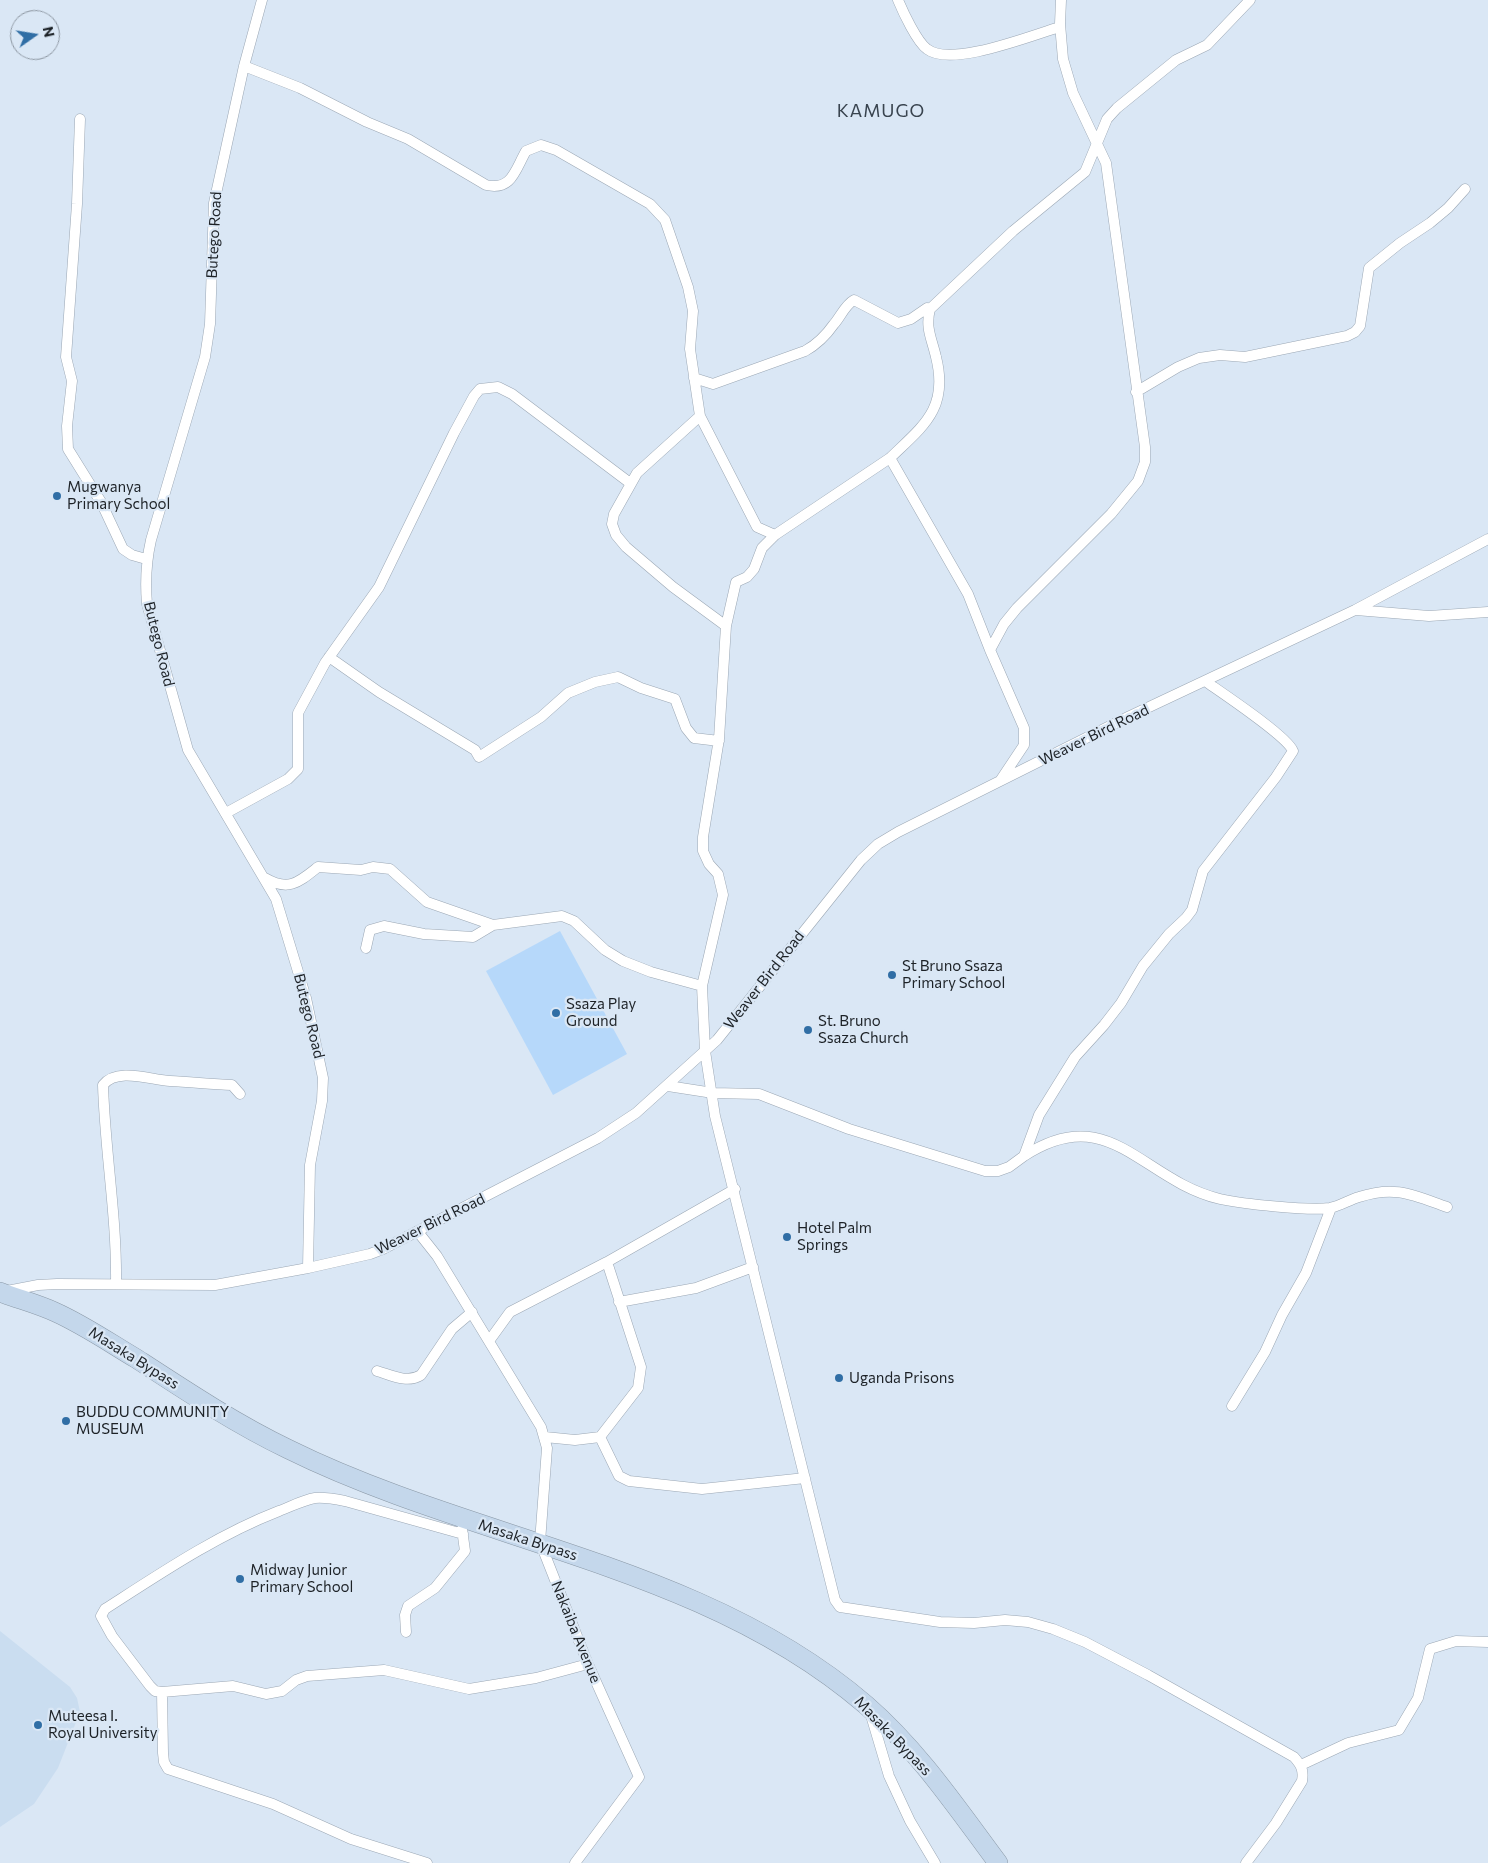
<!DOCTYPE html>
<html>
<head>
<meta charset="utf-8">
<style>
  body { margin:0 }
  #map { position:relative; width:1488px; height:1863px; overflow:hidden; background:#dae7f5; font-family:Commissioner,sans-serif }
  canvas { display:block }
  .north { position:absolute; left:10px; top:10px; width:50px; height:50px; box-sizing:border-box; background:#dae7f5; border:1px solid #8e98a3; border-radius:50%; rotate:77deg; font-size:14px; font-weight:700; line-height:20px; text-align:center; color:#1d2227 }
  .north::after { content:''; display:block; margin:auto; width:18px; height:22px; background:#306ea5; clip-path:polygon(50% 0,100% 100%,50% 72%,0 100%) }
</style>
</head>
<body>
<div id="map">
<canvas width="1488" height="1863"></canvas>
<div class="north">N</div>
</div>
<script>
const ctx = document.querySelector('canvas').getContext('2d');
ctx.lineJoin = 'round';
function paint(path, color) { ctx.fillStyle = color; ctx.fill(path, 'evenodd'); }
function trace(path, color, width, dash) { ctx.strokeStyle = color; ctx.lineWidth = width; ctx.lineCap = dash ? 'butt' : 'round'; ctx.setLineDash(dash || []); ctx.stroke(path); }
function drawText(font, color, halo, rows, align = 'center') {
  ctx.font = font + ' Commissioner,sans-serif'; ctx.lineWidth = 4.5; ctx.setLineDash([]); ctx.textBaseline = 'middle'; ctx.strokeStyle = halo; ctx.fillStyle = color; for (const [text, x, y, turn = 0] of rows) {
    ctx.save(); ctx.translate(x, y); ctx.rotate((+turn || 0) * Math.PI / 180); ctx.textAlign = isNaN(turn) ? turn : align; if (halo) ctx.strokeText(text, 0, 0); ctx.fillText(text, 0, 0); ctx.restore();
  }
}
paint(new Path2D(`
  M0,1631L70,1687L77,1698L80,1712L58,1768L34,1804L0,1827Z`), '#caddf0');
paint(new Path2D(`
  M560,931L627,1054L553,1095L486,971Z`), '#b6d8fa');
const street = new Path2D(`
  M262,0L244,66L214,203L210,324L205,357L151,540C146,562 145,581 147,604L188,750L276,899L306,998L323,1078L322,1101L310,1165L308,1268
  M898,0C903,12 917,42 927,49C951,68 1032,35 1060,27
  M244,66L300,88L367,122L408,139L486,185C512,191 515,170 526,151L541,145L556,150L650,204L665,220L688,287L693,311L690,349L700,416L757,527L775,535
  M80,119L77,204L66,357L72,381L67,426L68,449L101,502L123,549L132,555L146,559
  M694,378L713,384L805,351C816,345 827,334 834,324C841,316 845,305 854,300L898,323L911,319L927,308L930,309
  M1136,392L1178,367L1199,358L1220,355L1245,357L1347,336L1355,332L1360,326L1369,268L1400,243L1430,223L1448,208L1465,189
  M700,416L637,473L614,514L612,524L616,535L626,547L673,587L726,626
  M890,458C923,426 949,409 936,357C932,339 925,328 930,309L1013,231L1085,172L1107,119L1117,108L1176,60L1207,45L1250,0
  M1356,610L1429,616L1488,612
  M990,650L968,594L890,458L775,535L762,548L754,569L747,577L736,582L726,626L719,739L703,837V851L709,864L718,874L723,895L702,986L705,1051L715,1116L835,1600L840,1607L940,1622L974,1623L1005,1620L1028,1622L1053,1629L1085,1642L1148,1675L1294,1757C1301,1765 1304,1770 1302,1781L1276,1823L1246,1863
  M329,657L379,692L475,750L479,757L541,717L568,693L595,682L618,677L641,688L675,699L686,728L694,738L719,741
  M1000,781L1024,745V728L990,650L1004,624L1017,608L1111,514L1138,481L1145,462V447L1106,163L1073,93L1063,59L1060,24L1061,0
  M226,813L288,779L298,769V713L325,663L379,587L454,433L474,396L480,389L498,387L512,394L630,483
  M265,878C289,892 299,882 318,867L361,870L373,867L390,869L427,902L493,925
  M366,948L370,930L384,926L424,934L473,937L493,925L562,916L574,921L605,950L623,961L651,972L702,986
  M668,1086L713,1093L759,1094L849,1129L985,1171H998L1009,1167L1024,1156L1039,1115L1075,1057L1104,1025L1121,1003L1143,966L1169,934L1186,918L1192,910L1203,871L1276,777L1293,751C1287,736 1222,693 1205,681
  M1024,1156C1110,1100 1141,1180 1220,1199C1243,1204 1309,1211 1330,1208C1340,1206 1349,1200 1359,1197C1395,1185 1413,1195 1447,1207
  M418,1232L437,1256L541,1427L547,1448L540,1542L588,1664L639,1777L575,1863
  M116,1284C117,1217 105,1152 103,1085C117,1067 151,1080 170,1081C190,1082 211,1084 232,1085L240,1094
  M7,1291L38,1285L57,1284L215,1285L308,1268L370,1254L383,1249L598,1138L636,1113L717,1040L861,860L878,844L898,832L1130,716L1355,610L1488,539
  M619,1302L696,1288L753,1267
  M489,1341L510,1312L607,1262L735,1189
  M377,1371C391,1375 407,1384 421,1375L452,1329L472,1312
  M1232,1406L1265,1352L1282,1315L1306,1273L1331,1208
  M545,1437L575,1440L600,1437L638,1388L641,1367L607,1262
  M600,1437L619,1476L629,1481L702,1489L805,1478
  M463,1534L345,1501C335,1499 325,1497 315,1498C303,1500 290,1507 279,1511C217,1535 161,1573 105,1609L101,1616L112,1636L150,1686L155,1691L162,1692L233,1686L266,1694L282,1691L296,1680L307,1676L384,1670L469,1689L536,1678L588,1664
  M406,1632L405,1615L408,1606L435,1588L465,1551L462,1529
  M162,1692L163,1753L164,1762L168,1769L273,1804L351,1839L427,1863
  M870,1712L889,1776L910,1821L935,1863
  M1301,1765L1348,1743L1399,1730L1418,1698L1430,1649L1456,1641L1488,1642`);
const highway = new Path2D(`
  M0,1292C18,1299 38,1304 55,1312C84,1325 110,1343 137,1359C186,1391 236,1424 288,1449C476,1542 704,1565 866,1705C918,1750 957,1808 998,1863`);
trace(street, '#9ba7b4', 11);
trace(highway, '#8a98a6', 20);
trace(street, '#fff', 10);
trace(highway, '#c4d7eb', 19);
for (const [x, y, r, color] of [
  [57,496,5,"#306ea5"],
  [892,975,5,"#306ea5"],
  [556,1013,5,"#306ea5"],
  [808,1030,5,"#306ea5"],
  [787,1237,5,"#306ea5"],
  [839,1378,5,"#306ea5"],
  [66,1421,5,"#306ea5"],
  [240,1579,5,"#306ea5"],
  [38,1725,5,"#306ea5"]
]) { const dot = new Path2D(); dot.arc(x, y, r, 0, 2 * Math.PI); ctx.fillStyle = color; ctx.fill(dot); trace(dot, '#dae7f5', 2); }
drawText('15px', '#1d2227', '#dae7f5', [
  ["Butego Road",214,235,-87],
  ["Butego Road",159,644,76],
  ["Weaver Bird Road",1094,735,-26],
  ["Weaver Bird Road",764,980,-52],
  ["Butego Road",309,1016,76],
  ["Weaver Bird Road",430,1224,-26],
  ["Masaka Bypass",134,1358,32],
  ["Masaka Bypass",528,1540,18],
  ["Nakaiba Avenue",576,1632,68],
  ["Masaka Bypass",893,1736,46]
]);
drawText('15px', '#1d2227', '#dae7f5', [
  ["Mugwanya",67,487],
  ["Primary School",67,504],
  ["St Bruno Ssaza",902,966],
  ["Primary School",902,983],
  ["Ssaza Play",566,1004],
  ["Ground",566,1021],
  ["St. Bruno",818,1021],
  ["Ssaza Church",818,1038],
  ["Hotel Palm",797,1228],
  ["Springs",797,1245],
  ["Uganda Prisons",849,1378],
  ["BUDDU COMMUNITY",76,1412],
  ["MUSEUM",76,1429],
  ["Midway Junior",250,1570],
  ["Primary School",250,1587],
  ["Muteesa I.",48,1716],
  ["Royal University",48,1733]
], 'left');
ctx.letterSpacing = '1px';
drawText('18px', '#39444f', '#dae7f5', [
  ["KAMUGO",881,111]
]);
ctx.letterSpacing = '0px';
</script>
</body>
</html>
